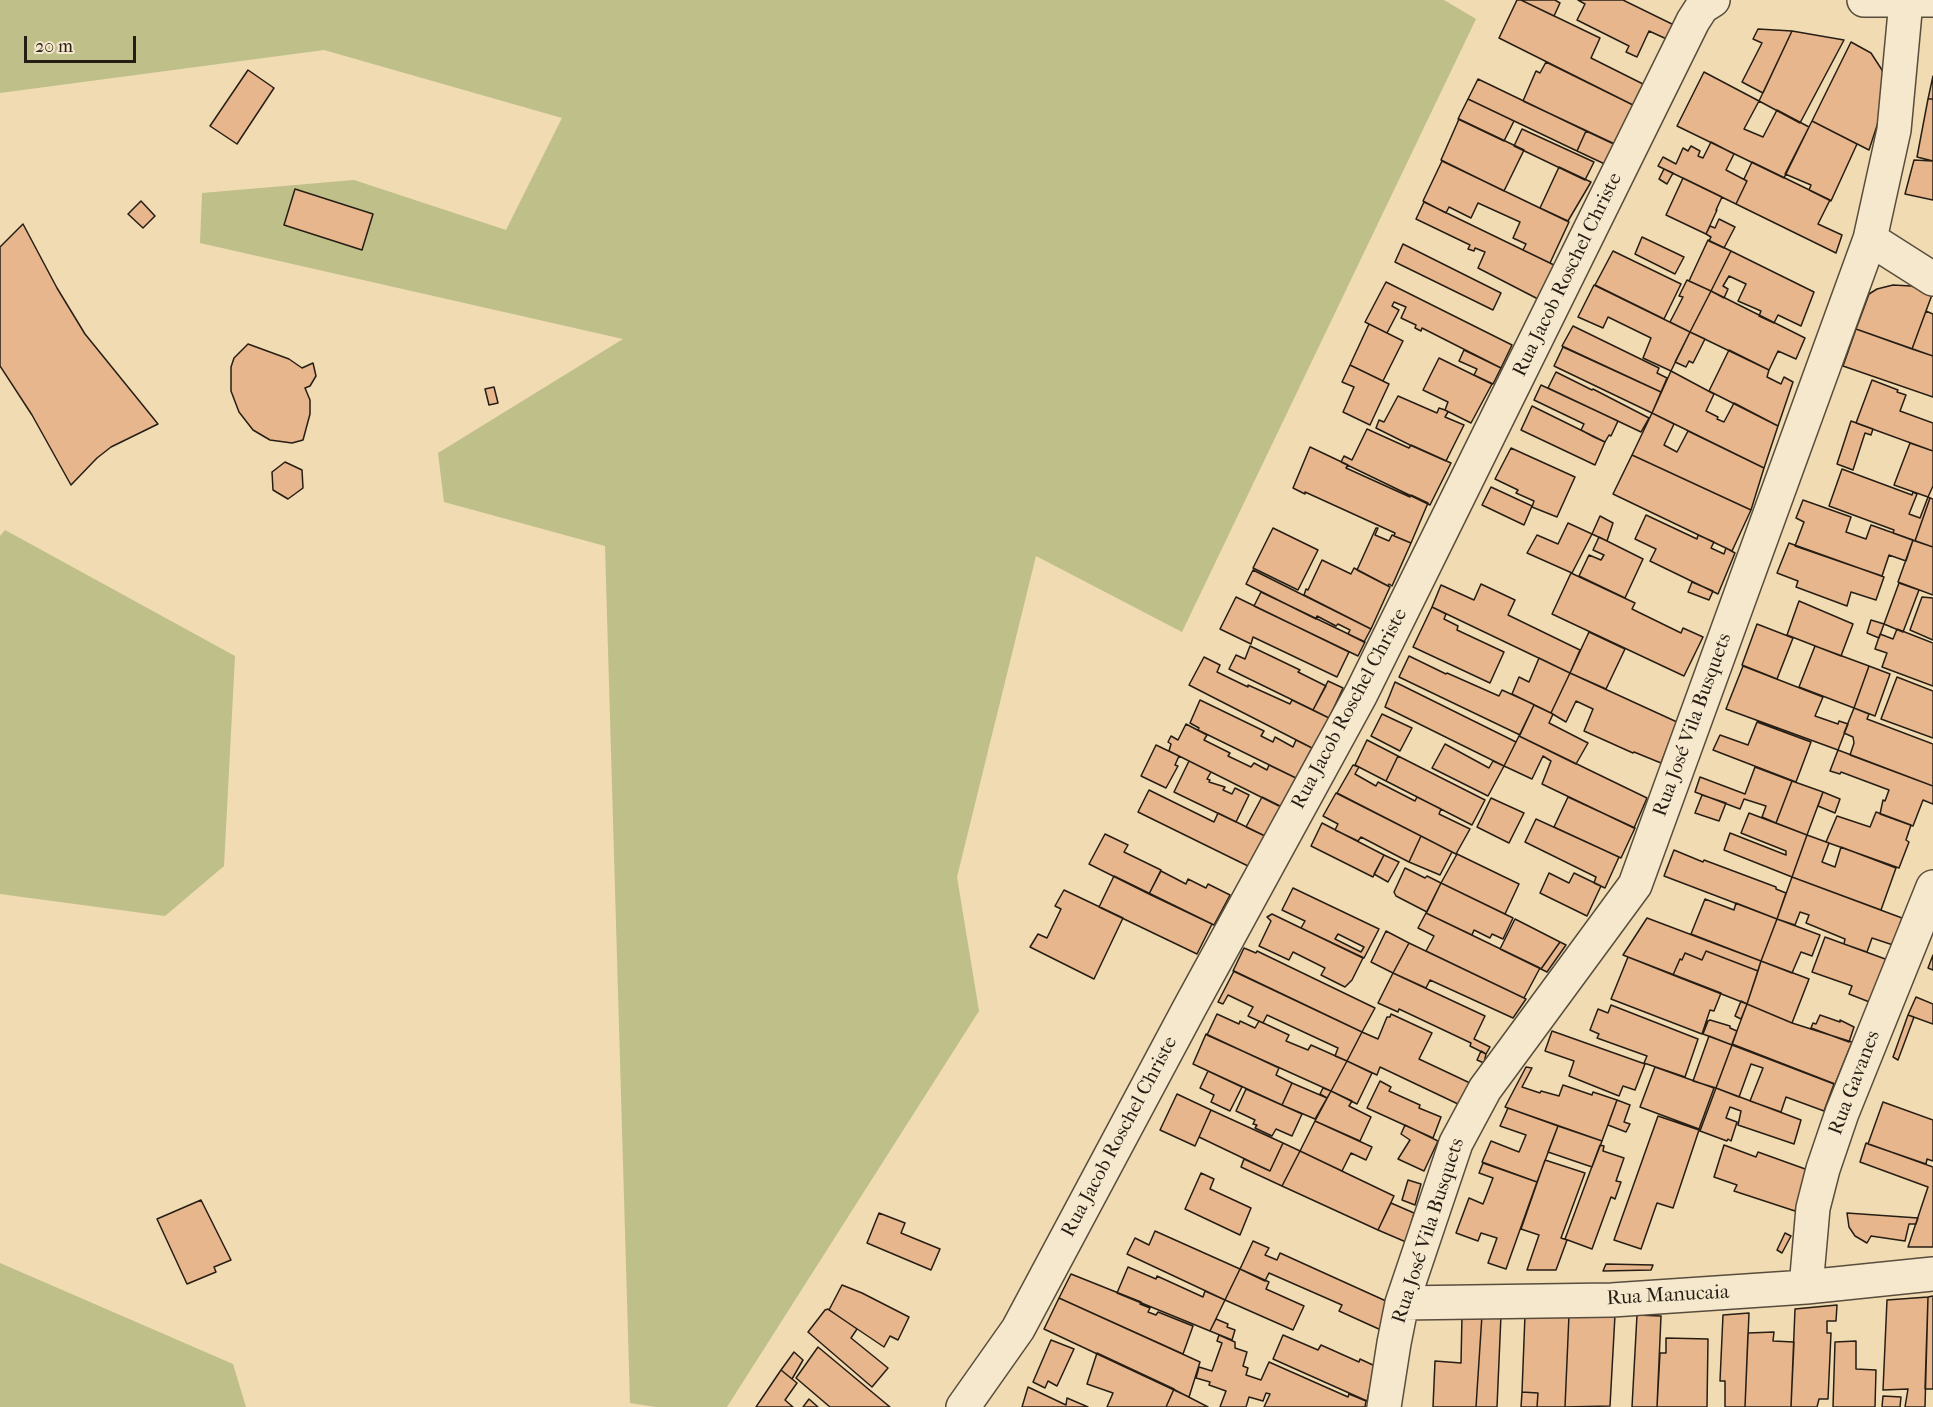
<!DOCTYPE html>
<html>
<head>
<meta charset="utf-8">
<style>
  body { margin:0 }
  #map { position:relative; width:1933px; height:1407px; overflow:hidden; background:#f0dbb2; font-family:"IM FELL French Canon",serif }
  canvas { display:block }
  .scale { position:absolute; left:24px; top:36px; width:112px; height:27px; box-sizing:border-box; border:3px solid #261e14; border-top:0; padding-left:8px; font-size:18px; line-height:21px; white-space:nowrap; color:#261e14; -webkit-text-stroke:4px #f5e8cd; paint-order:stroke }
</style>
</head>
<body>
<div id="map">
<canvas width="1933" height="1407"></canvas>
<div class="scale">20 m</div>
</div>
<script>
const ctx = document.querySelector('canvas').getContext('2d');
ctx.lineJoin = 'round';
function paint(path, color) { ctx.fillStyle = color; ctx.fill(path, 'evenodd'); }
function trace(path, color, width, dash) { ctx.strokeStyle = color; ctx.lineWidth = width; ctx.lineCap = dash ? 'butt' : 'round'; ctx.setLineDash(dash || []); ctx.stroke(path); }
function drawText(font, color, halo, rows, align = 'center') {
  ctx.font = font + ' "IM FELL French Canon",serif'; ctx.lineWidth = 5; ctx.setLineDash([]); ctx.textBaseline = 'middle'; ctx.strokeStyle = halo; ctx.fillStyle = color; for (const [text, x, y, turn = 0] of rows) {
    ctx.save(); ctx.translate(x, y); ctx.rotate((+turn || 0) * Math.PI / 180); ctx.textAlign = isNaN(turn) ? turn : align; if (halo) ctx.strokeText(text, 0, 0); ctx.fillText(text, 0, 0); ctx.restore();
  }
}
paint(new Path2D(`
  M0,0H1444L1476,19L1182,632L1036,556L957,877L979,1011L727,1407H656L630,1403L605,546L444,502L438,453L623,339L200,243L202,193L354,180L506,230L562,118L324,50L0,93Z
  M5,530L235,656L224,866L165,916L0,894V536Z
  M0,1263L233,1364L246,1407H0Z`), '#bebf89');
const building = new Path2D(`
  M1517,0H1521L1600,38L1591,58L1647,86L1637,107L1499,38Z
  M1521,0H1555L1560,3L1554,16Z
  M1578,0H1623L1676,26L1671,41L1649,31L1637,57L1626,52L1629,46L1577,20L1585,4Z
  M1758,29L1792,31L1763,93L1742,82L1762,43L1753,39Z
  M1792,31L1844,40L1800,123L1759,101Z
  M1851,42L1871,53L1882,70L1884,77L1886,98L1869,150L1812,121Z
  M1546,62L1637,107L1619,146L1523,101L1536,71L1540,73Z
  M248,70L274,88L237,144L210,126Z
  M1704,72L1759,101L1744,129L1763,137L1777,110L1809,127L1784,178L1677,126Z
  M1933,76V99H1928Z
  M1478,79L1586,131L1577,151L1468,99Z
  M1468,99L1514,121L1504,141L1458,119Z
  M1928,99H1933V161L1917,157Z
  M1459,119L1524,150L1504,191L1441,160Z
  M1812,121L1857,144L1831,201L1809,190L1811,185L1785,174Z
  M1522,129L1594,162L1585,180L1514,146Z
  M1586,131L1618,146L1609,166L1577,151Z
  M1711,142L1734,154L1726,170L1747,181L1736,204L1658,166L1663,157L1676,164L1683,148L1688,151L1691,146L1700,151L1698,156L1703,158Z
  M1914,160L1933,161V200L1905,194Z
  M1442,161L1569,222L1550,263L1523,250L1526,244L1513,238L1520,222L1478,203L1471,218L1449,207L1446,213L1423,201Z
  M1752,162L1830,200L1818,224L1842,235L1836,253L1736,204L1747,181L1744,179Z
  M1559,167L1591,182L1568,221L1540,208Z
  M1664,169L1673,173L1667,184L1659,179Z
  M1683,178L1722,197L1716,210H1717L1706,234L1666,215Z
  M295,189L373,214L362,250L284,225Z
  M141,201L155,216L143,228L128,214Z
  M1424,202L1554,265L1538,299L1478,268L1485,252L1475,248L1474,251L1468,249L1470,245L1416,219Z
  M1719,219L1735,227L1724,248L1709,241L1711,237L1706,234L1710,226L1715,228Z
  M23,224L57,288L85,334L158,424L111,447L97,458L71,485L32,415L0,366V247Z
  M1642,237L1684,257L1675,274L1635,254Z
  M1708,240L1731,251L1711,291L1689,281Z
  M1403,244L1501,293L1493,310L1395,262Z
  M1613,251L1681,284L1664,319L1595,285Z
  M1731,251L1814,292L1801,326L1778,315L1774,323L1759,316L1761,311L1738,301L1746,284L1729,276L1723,286L1728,289L1724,298L1711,291Z
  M1687,280L1711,291L1690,332L1670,322L1683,297L1679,296Z
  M1386,282L1512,345L1501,368L1422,328L1421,331L1415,328L1416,325L1401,318L1406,307L1394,302L1392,306L1399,310L1387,333L1365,322Z
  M1594,285L1690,332L1671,371L1643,358L1651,338L1608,317L1603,328L1578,317Z
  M1893,285L1911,286L1933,292L1912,349L1856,329L1869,294L1877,289Z
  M1711,291L1805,338L1796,359L1778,351L1769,370L1690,332Z
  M1926,311L1933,314V356L1912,349Z
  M1369,324L1403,341L1383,381L1350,365Z
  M1573,326L1659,368L1657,373L1667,378L1661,392L1562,346Z
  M1856,329L1933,356V397L1843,366Z
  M1690,332L1705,339L1693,363L1689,361L1686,367L1675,362Z
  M248,344L289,359L302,368L313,363L316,376L310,386L305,388L310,400V414L303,440L292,443L270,440L253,430L239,412L231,391V367L234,358Z
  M1563,347L1661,392L1652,413L1554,366Z
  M1464,350L1501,368L1493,384L1474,375L1477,369L1459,361Z
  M1729,350L1769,370L1767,377L1781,384L1784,377L1793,382L1778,426L1709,391Z
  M1439,358L1492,384L1471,423L1445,410L1448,402L1423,390Z
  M1350,365L1389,384L1370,425L1343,412L1354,387L1342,382Z
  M1671,371L1714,394L1706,411L1718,417L1717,419L1724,422L1734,403L1778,426L1764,468L1652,413Z
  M1556,372L1592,390L1593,389L1649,418L1641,432L1548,388Z
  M1872,380L1898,390L1897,392L1906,395L1900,411L1933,423V451L1856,423Z
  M1541,385L1618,421L1611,436L1609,435L1605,442L1594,437L1581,430L1584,424L1534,400Z
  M494,387L498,403L489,405L485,389Z
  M1398,396L1437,413L1439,408L1445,410L1448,412L1445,417L1464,425L1446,461L1410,445L1376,428L1379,420L1384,422Z
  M1532,406L1605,442L1595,465L1521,430Z
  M1652,413L1674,424L1664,445L1677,452L1688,431L1764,468L1751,510L1632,455Z
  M1851,421L1873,429L1871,435L1865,433L1853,470L1837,464Z
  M1367,429L1409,448L1411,445L1451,463L1430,505L1341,462L1344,456L1352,460Z
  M1910,443L1933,451V486L1928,497L1894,485Z
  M1310,447L1348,465L1346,468L1410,497L1411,495L1428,503L1411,543L1394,536L1395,533L1305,492V494L1293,488Z
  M1511,448L1575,477L1557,517L1532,507L1534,501L1516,493L1518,490L1495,479Z
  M1632,455L1751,510L1732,551L1613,494Z
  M285,462L302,470L303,488L288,499L273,490L272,472Z
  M1842,469L1912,495L1913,492L1917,494L1909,514L1920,518L1928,497L1930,498L1915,541L1893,533L1894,530L1829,506Z
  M1491,487L1532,506L1524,525L1482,505Z
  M1930,498L1933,499V547L1915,541Z
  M1803,500L1851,517L1846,532L1866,539L1871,525L1913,540L1906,561L1889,555L1882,576L1795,546L1804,522L1796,518Z
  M1646,515L1697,539L1698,535L1714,542L1711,548L1724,554L1726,548L1735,553L1718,594L1650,561L1656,549L1635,539Z
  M1600,516L1613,523L1607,541L1592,534Z
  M1568,523L1592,534L1572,573L1527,553L1537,535L1558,544Z
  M1273,528L1318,550L1298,590L1253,568Z
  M1376,528H1378L1375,535L1389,541L1392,535L1411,543L1392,586L1389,584L1388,586L1357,570Z
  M1599,537L1643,559L1625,598L1579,576L1589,555L1601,560L1604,555L1593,550Z
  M1913,540L1933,547V595L1898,582Z
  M1789,543L1884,577L1876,600L1851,592L1847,606L1796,587L1798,581L1777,573Z
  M1322,560L1351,574L1354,568L1390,587L1371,629L1304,595L1306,589L1308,590Z
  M1253,570L1371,629L1364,642L1348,634L1350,630L1338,624L1336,626L1317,616L1316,619L1246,584Z
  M1571,573L1635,603L1632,609L1681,633L1683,628L1703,637L1684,676L1552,614Z
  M1692,582L1713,591L1709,600L1688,592Z
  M1899,583L1919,590L1903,632L1884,624Z
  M1481,584L1515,600L1508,615L1580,650L1570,673L1432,607L1441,585L1474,600Z
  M1261,592L1365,642L1358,656L1254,606Z
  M1236,597L1349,652L1337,677L1253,637L1251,644L1220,629Z
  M1922,597L1933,598V640L1910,630Z
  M1799,601L1853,624L1841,656L1787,635Z
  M1432,607L1446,614L1444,619L1458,626L1457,630L1504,652L1490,683L1413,647Z
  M1871,620L1884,624L1879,638L1867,633Z
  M1757,624L1793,638L1777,679L1742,665Z
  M1897,629L1933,643V686L1882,667L1887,653L1875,649L1880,634L1893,639Z
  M1589,632L1625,649L1606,689L1570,673Z
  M1250,646L1300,670L1298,672L1326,686L1313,710L1229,669L1236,655L1245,659Z
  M1815,646L1869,666L1854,708L1799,687Z
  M1409,656L1446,674L1447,673L1499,696L1502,690L1533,704L1534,705L1520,735L1399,677Z
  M1204,657L1220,665L1217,672L1248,687V685L1290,704L1292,700L1329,718L1314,749L1189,685Z
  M1539,658L1570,673L1551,713L1512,694L1519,677L1529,682Z
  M1743,666L1823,697L1815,716L1838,724L1839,721L1848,724L1838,750L1726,709Z
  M1869,666L1890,674L1875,716L1854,708Z
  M1570,673L1677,722L1661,763L1634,752L1633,753L1584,731L1593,709L1576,701L1566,722L1551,713Z
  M1897,677L1933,691V738L1881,719Z
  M1328,681L1343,688L1329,718L1313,710Z
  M1395,682L1516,742L1504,766L1385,707Z
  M1200,700L1264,731L1261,736L1273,742L1275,737L1293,747L1296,740L1312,748L1296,778L1198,730L1199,728L1190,723Z
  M1534,705L1553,714L1549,723L1588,743L1576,764L1519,736Z
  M1854,708L1869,714L1867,719L1933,744V786L1850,755L1854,743L1853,737L1844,733Z
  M1382,714L1412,728L1400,751L1371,736Z
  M1757,722L1811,742L1796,782L1713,750L1720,735L1748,745Z
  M1186,724L1207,735L1204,740L1230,753L1228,756L1251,767L1254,763L1267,770L1269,765L1298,779L1283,808L1169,751L1171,744L1168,742L1171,736L1178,740Z
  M1519,736L1647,798L1634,828L1542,784L1551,761L1543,756L1532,779L1504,766Z
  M1367,740L1398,756L1386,781L1355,765Z
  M1445,744L1489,768L1493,761L1504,766L1488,796L1432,768Z
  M1156,745L1179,756L1175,765L1178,766L1166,788L1141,776Z
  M1838,750L1933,786V804L1923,800L1913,826L1880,814L1883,800L1885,801L1889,790L1841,772L1840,774L1830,771Z
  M1398,756L1485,800L1472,825L1386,781Z
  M1189,761L1211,772L1207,779L1210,780L1209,782L1225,787L1223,790L1232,794L1235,788L1249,795L1236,822L1174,792Z
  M1353,765L1359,767L1355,774L1376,786L1378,782L1415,801L1417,797L1441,809L1439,814L1470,829L1456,854L1337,793Z
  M1755,767L1792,781L1776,823L1762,817L1766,806L1744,799L1740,809L1695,792L1700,777L1745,794Z
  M1792,781L1823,792L1807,835L1776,823Z
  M1149,790L1214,822L1218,813L1267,837L1250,867L1138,812Z
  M1823,792L1840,799L1835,813L1818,806Z
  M1336,793L1421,836L1409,862L1361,837L1358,841L1335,830L1338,824L1323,816Z
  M1702,795L1726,803L1719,821L1695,813Z
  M1262,797L1282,807L1267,837L1246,827Z
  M1568,797L1635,828L1621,858L1554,827Z
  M1491,798L1524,813L1509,843L1477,827Z
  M1876,812L1911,825L1906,840L1909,842L1899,868L1826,842L1837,816L1870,827Z
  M1749,813L1807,835L1792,877L1724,850L1730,833L1786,855V851L1741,833Z
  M1536,819L1619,857L1605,888L1594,883L1596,877L1525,842Z
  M1322,823L1384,855L1373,877L1311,846Z
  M1105,834L1128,845L1124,852L1161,870L1149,894L1089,864Z
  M1807,835L1829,843L1822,862L1835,867L1841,847L1896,868L1881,910L1792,877Z
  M1421,836L1452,852L1440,875L1409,862Z
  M1674,850L1703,862L1704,860L1776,887V889L1786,893L1777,919L1664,876Z
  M1457,854L1519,884L1505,914L1441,883Z
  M1384,855L1399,862L1388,882L1374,874Z
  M1405,868L1425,878L1427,876L1441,883L1427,912L1396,896L1394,892Z
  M1161,871L1186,884L1188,879L1206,888L1208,884L1230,895L1214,925L1149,894Z
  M1549,873L1569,883L1574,873L1601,886L1587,916L1540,893Z
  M1114,876L1212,924L1197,954L1099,907Z
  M1792,877L1902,918L1893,945L1872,938L1867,952L1844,944L1845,939L1806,923L1809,915L1800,912L1795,925L1777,919Z
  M1441,883L1513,918L1503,939L1492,934L1490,938L1474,930L1472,935L1426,913Z
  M1293,888L1379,929L1364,958L1301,928L1305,921L1282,910ZM1338,934L1364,947L1361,952L1335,939Z
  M1064,890L1123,918L1094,979L1030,947L1038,934L1047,938L1061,909L1055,906Z
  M1705,899L1734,910L1736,903L1777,919L1761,961L1691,934Z
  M1426,913L1540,968L1524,998L1426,951L1434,936L1418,928Z
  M1272,914L1363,958L1352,980L1345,987L1321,975L1325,968L1293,952L1289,960L1259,946L1271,921L1267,917Z
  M1647,918L1761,961L1758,971L1706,951L1702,960L1685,953L1682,960L1680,959L1673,975L1623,955Z
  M1515,919L1560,942L1541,969L1500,949Z
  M1777,919L1820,935L1812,956L1801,952L1792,973L1761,961Z
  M1386,931L1409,943L1393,973L1371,962Z
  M1825,937L1888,960L1872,1003L1849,994L1852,986L1812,972Z
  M1560,942L1566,945L1547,972L1541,969Z
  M1409,943L1524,998L1526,999L1513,1018L1430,980L1426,988L1393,973Z
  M1244,948L1256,953L1257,951L1375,1008L1362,1032L1233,971Z
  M1706,951L1758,971L1747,1004L1673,975L1680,959L1682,960L1685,953L1702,960Z
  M1933,955V970L1928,968Z
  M1628,957L1721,993L1714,1011L1710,1010L1702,1034L1611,999Z
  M1761,961L1809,979L1792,1023L1747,1004Z
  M1234,971L1362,1032L1347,1061L1335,1056L1338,1048L1267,1015L1263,1023L1250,1017L1248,1016L1253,1007L1228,995L1223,1004L1218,1002Z
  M1393,973L1485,1016L1474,1039L1490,1047L1486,1054L1470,1046L1471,1043L1399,1009L1398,1012L1378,1003Z
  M1916,997L1933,1004V1024L1908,1015Z
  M1741,1001L1747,1004L1741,1019L1735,1016Z
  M1747,1004L1792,1023L1852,1042L1835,1084L1732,1044Z
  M1611,1005L1698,1039L1685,1077L1644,1063L1647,1056L1597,1038L1599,1034L1590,1030L1598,1009L1608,1013Z
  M1217,1014L1239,1024L1240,1021L1255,1028L1259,1021L1289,1035L1286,1041L1308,1050L1311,1045L1347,1061L1331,1091L1207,1035Z
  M1391,1014L1432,1033L1419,1059L1470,1083L1458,1104L1380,1067L1377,1075L1347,1061L1362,1032L1378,1039L1387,1017H1390Z
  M1820,1015L1840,1022V1020L1854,1027L1849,1042L1811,1028L1813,1023L1816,1024Z
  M1908,1015L1914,1017L1898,1060L1893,1057Z
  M1710,1020L1730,1026V1028L1737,1031L1732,1045L1703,1034L1708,1021Z
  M1552,1031L1645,1064L1635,1090L1623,1086L1619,1096L1569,1076L1574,1061L1545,1051Z
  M1206,1034L1279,1068L1276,1075L1292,1083L1282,1105L1193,1064Z
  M1709,1036L1732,1045L1716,1088L1693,1081Z
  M1732,1045L1834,1084L1824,1111L1786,1097L1781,1112L1750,1101L1763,1068L1751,1064L1739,1097L1716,1088Z
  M1481,1051L1486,1054L1484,1063L1477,1060Z
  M1347,1061L1372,1073L1357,1104L1331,1091Z
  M1526,1067L1532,1068L1522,1087L1540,1093L1541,1091L1559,1096L1563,1085L1592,1095L1593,1092L1617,1100L1602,1141L1505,1107Z
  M1655,1067L1714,1088L1699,1129L1640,1107Z
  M1208,1071L1242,1087L1230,1111L1211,1102L1214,1095L1200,1088Z
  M1380,1081L1391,1087L1389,1091L1420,1105L1419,1108L1441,1117L1433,1138L1367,1108Z
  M1292,1083L1327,1098L1315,1119L1282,1105Z
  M1323,1088L1331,1091L1327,1098L1320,1094Z
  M1716,1088L1801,1120L1794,1144L1738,1125L1741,1111L1730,1107L1726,1118L1737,1122L1731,1141L1728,1139L1727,1141L1700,1131Z
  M1246,1089L1302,1114L1292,1136L1276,1129L1272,1136L1255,1128L1257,1125L1253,1124L1255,1120L1236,1111Z
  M1331,1091L1352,1101L1349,1106L1371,1117L1360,1141L1315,1121Z
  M1177,1094L1211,1110L1195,1146L1160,1130Z
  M1617,1100L1630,1105L1624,1122L1630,1124L1626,1132L1608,1125Z
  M1883,1102L1933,1120V1161L1927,1159L1926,1164L1868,1144Z
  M1508,1108L1558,1126L1537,1182L1482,1162L1491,1141L1519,1152L1526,1135L1500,1126Z
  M1211,1110L1283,1143L1270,1171L1199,1137Z
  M1658,1116L1699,1130L1673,1208L1657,1203L1641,1249L1614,1240Z
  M1315,1121L1372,1147L1366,1160L1351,1153L1342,1171L1300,1151Z
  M1405,1125L1438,1141L1424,1171L1398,1159L1410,1140L1401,1134Z
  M1558,1126L1602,1141L1592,1167L1548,1152Z
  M1283,1143L1300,1151L1282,1186L1241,1167L1244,1159L1270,1171Z
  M1866,1143L1933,1167V1247H1908L1928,1187L1860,1162Z
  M1600,1145L1604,1146L1603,1151L1624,1158L1616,1181L1621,1182L1615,1199L1611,1197L1592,1249L1565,1239Z
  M1724,1145L1756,1157L1758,1152L1808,1170L1795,1211L1734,1191L1737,1185L1714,1177Z
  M1300,1151L1394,1196L1378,1230L1282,1186Z
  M1545,1160L1585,1173L1561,1238L1567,1240L1556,1270H1527L1539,1235L1521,1229Z
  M1483,1163L1537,1182L1506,1269L1488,1263L1497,1238L1481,1233L1478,1241L1456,1233L1469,1198L1483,1204L1493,1178L1479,1173Z
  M1201,1173L1214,1179L1210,1189L1251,1208L1240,1235L1185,1209Z
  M1408,1180L1421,1184L1415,1205L1402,1200Z
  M201,1200L231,1260L214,1267L216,1272L187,1284L157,1219Z
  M1391,1203L1414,1213L1406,1242L1378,1230Z
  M879,1213L905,1223L901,1233L940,1249L931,1270L867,1243Z
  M1847,1213L1918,1218L1916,1224H1909L1905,1241L1871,1236L1867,1243L1855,1236L1849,1227Z
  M1155,1231L1240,1269L1225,1300L1127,1254L1135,1238L1149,1245Z
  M1785,1233L1791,1236L1782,1253L1777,1250Z
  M1253,1241L1269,1248L1265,1255L1277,1260L1280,1253L1386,1301L1381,1330L1339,1311L1342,1305L1269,1273L1265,1281L1240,1269Z
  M1606,1264L1653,1265L1651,1270L1603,1271Z
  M1128,1267L1156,1279L1157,1276L1203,1297L1205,1291L1225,1300L1210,1331L1117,1293Z
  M1240,1269L1269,1282L1266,1289L1304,1306L1293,1330L1225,1300Z
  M1071,1274L1141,1302L1140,1304L1150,1308L1148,1312L1156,1315L1158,1312L1193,1326L1183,1354L1059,1298Z
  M842,1285L862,1293L909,1317L898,1340L890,1336L884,1347L829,1310Z
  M1933,1296V1389H1925L1928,1297Z
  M1928,1297L1925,1407H1905L1908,1389L1883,1390L1887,1300Z
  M1059,1298L1200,1362L1189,1397L1044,1329Z
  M1837,1305L1836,1321H1827V1333H1831L1828,1399H1819L1817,1407H1791L1795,1309Z
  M828,1309L857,1329L851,1338L888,1368L872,1387L808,1332L825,1310Z
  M1749,1313L1745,1407H1725V1381H1720L1723,1315Z
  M1462,1315H1482L1476,1407H1433L1435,1361L1461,1363Z
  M1482,1315H1501L1497,1407H1476Z
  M1525,1315H1569L1565,1407H1537L1538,1393L1522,1392Z
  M1569,1315H1615L1610,1406L1565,1407Z
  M1637,1315L1661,1316L1657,1407H1632Z
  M1216,1319L1228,1324L1227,1327L1235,1330L1232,1340L1210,1331Z
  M1774,1332L1773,1341L1794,1342L1791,1407H1745L1748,1333Z
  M1219,1335L1235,1342V1348L1247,1352L1243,1366L1248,1368L1246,1375L1261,1380L1269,1362L1348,1397L1349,1394L1366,1401L1365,1407H1264L1270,1394L1266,1393L1263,1401L1249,1397L1246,1407H1220L1226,1391L1209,1385L1210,1382L1196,1378L1199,1367L1212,1371L1222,1343L1217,1341Z
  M1283,1335L1318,1350L1321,1345L1359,1362L1360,1359L1375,1366L1367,1401L1273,1359Z
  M1666,1338L1708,1339L1707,1407H1657L1660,1353H1666Z
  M1051,1340L1074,1349L1057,1386L1048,1381L1045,1388L1033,1382Z
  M1856,1341V1369L1876,1370L1875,1407H1833L1835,1342Z
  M818,1347L890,1407H830L796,1378Z
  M794,1352L803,1360L792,1379L781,1370Z
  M1097,1353L1174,1389L1166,1407H1107L1113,1393L1087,1384Z
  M781,1370L797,1383L785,1400L793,1407H756Z
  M1028,1387L1066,1405L1067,1398L1088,1407H1022Z
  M1174,1389L1175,1390L1208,1407H1166Z
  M1522,1392L1538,1393L1537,1407H1521Z
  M1883,1396L1901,1397L1900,1407H1882Z
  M809,1399L818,1407H803Z`);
paint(building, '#e8b68c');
trace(building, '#261e14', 1.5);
const street = new Path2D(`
  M1864,0H1933
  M1870,239L1933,279
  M1806,1287L1813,1208L1823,1169L1842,1113L1933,887
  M1402,1303L1612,1300L1806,1287L1933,1274
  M963,1407L1018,1329L1190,1007L1361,694L1693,21L1702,7L1713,0
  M1384,1407L1394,1343L1402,1303L1456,1143L1485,1089L1635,885L1870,239L1894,130L1906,1`);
trace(street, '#584d3c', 36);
trace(street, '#f5e8cd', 33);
drawText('20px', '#261e14', '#f5e8cd', [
  ["Rua Jacob Roschel Christe",1568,275,-64],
  ["Rua Jacob Roschel Christe",1350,709,-62],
  ["Rua José Vila Busquets",1693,725,-70],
  ["Rua Gavanes",1855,1083,-69],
  ["Rua Jacob Roschel Christe",1120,1137,-62],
  ["Rua José Vila Busquets",1429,1231,-72],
  ["Rua Manucaia",1668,1296,-3]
]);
</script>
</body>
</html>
